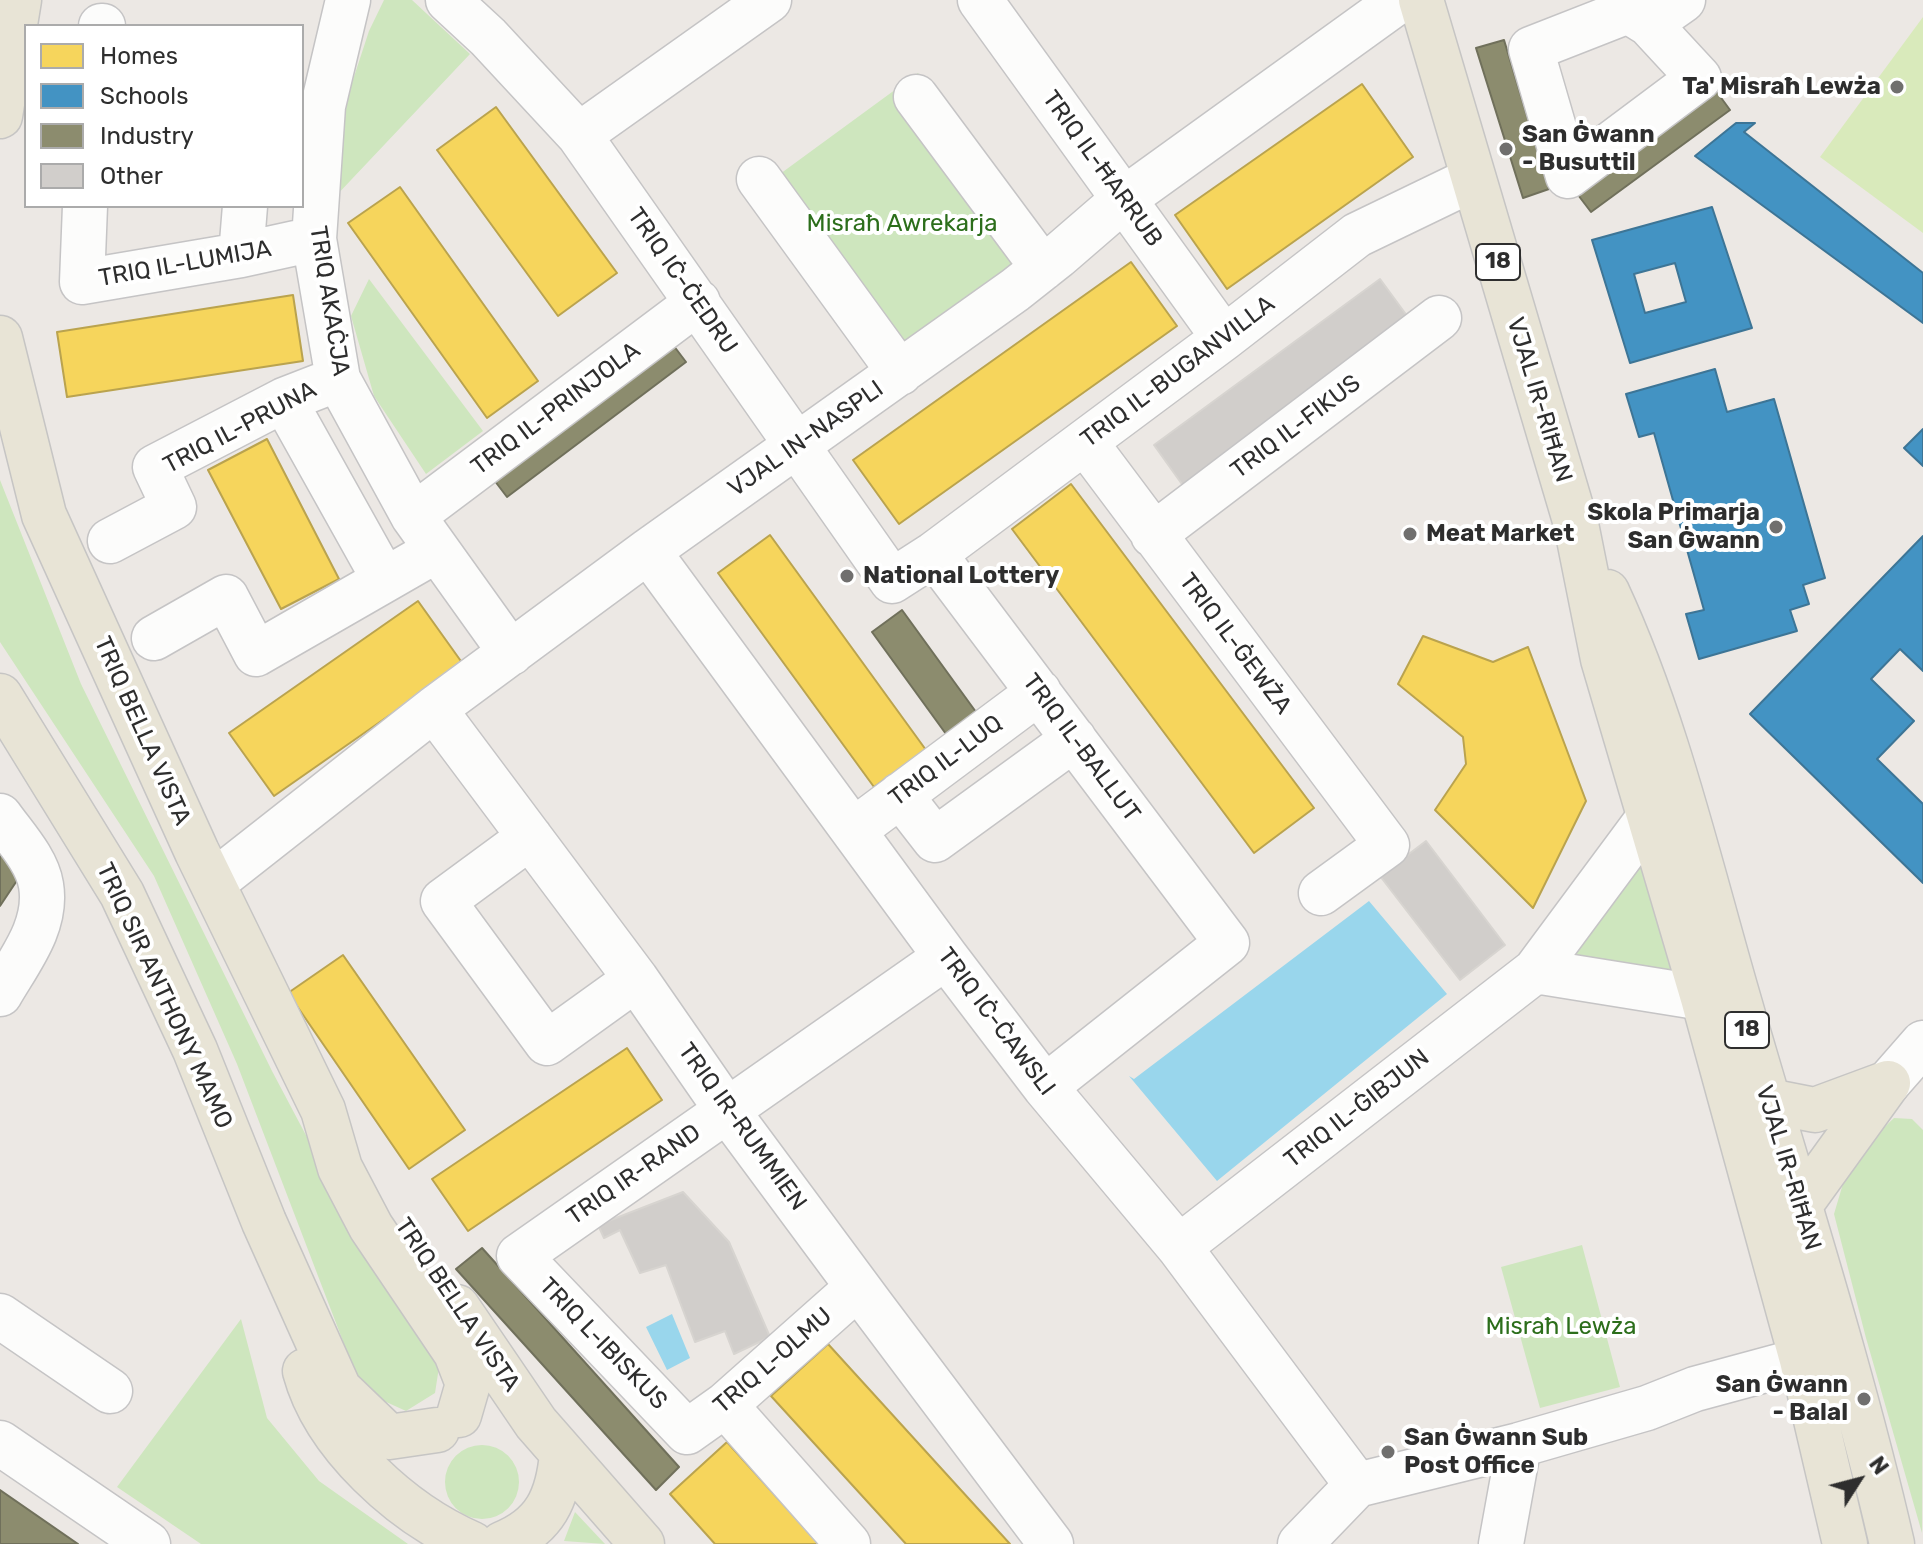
<!DOCTYPE html>
<html>
<head>
<meta charset="utf-8">
<style>
  body { margin:0 }
  #map { position:relative; width:1923px; height:1544px; overflow:hidden; background:#ece8e4; font-family:Rubik,sans-serif }
  canvas { display:block }
  .legend { position:absolute; left:24px; top:24px; width:280px; height:184px; box-sizing:border-box; background:#fff; border:2px solid #ababab; margin:0; padding:10px 14px; list-style:none; font-size:24px; color:#2e2e2e }
  .legend li { display:flex; align-items:center; gap:16px; height:40px }
  .legend b { width:40px; border:2px solid #ababab }
  .north { position:absolute; left:1819px; top:1440px; width:80px; height:80px; -webkit-text-stroke:6px #fff; paint-order:stroke; rotate:54deg; font-size:22px; font-weight:700; line-height:32px; text-align:center; color:#2e2e2e }
  .north::after { content:''; display:block; margin:auto; width:28px; height:36px; background:#2e2e2e; clip-path:polygon(50% 0,100% 100%,50% 72%,0 100%) }
</style>
</head>
<body>
<div id="map">
<canvas width="1923" height="1544"></canvas>
<ul class="legend">
<li><b style="height:22px;background:#f6d55c"></b>Homes</li>
<li><b style="height:22px;background:#4393c3"></b>Schools</li>
<li><b style="height:22px;background:#8c8c6e"></b>Industry</li>
<li><b style="height:22px;background:#d1cecb"></b>Other</li>
</ul>
<div class="north">N</div>
</div>
<script>
const ctx = document.querySelector('canvas').getContext('2d');
ctx.lineJoin = 'round';
function paint(path, color) { ctx.fillStyle = color; ctx.fill(path, 'evenodd'); }
function trace(path, color, width, dash) { ctx.strokeStyle = color; ctx.lineWidth = width; ctx.lineCap = dash ? 'butt' : 'round'; ctx.setLineDash(dash || []); ctx.stroke(path); }
function drawText(font, color, halo, rows, align = 'center') {
  ctx.font = font + ' Rubik,sans-serif'; ctx.lineWidth = 8; ctx.setLineDash([]); ctx.textBaseline = 'middle'; ctx.strokeStyle = halo; ctx.fillStyle = color; for (const [text, x, y, turn = 0] of rows) {
    ctx.save(); ctx.translate(x, y); ctx.rotate((+turn || 0) * Math.PI / 180); ctx.textAlign = isNaN(turn) ? turn : align; if (halo) ctx.strokeText(text, 0, 0); ctx.fillText(text, 0, 0); ctx.restore();
  }
}
paint(new Path2D(`
  M384,0H412L470,54L334,198L348,95L369,31Z
  M918,73L1029,225L1058,256L917,359L754,193Z
  M369,279L483,431L426,474L374,396L351,316Z
  M0,480L81,684L272,1071L382,1279L441,1354L435,1393L406,1411L362,1391L237,1064L154,876L0,642Z
  M1645,860L1676,980L1561,957Z
  M1894,1118L1912,1119L1923,1130L1922,1533L1866,1338L1834,1214L1850,1160Z
  M1582,1245L1620,1387L1540,1408L1501,1267Z
  M241,1319L267,1418L319,1481L408,1544H201L117,1487Z
  M445 1482a37 37 0 1 1 74 0a37 37 0 1 1-74 0Z
  M575,1512L605,1544L564,1541Z`), '#cee6be');
paint(new Path2D(`
  M1923,17V233L1820,157Z`), '#d9eabb');
paint(new Path2D(`
  M1369,901L1447,994L1217,1181L1129,1076L1134,1079Z
  M672,1314L690,1358L667,1370L646,1327Z`), '#99d6ec');
const homes = new Path2D(`
  M1362,84L1413,157L1227,289L1175,215Z
  M496,107L617,273L558,316L437,150Z
  M400,187L538,381L487,418L348,223Z
  M1131,262L1177,326L899,524L853,460Z
  M293,295L303,361L67,397L57,332Z
  M267,439L339,579L281,609L208,470Z
  M1071,484L1314,808L1254,853L1012,529Z
  M770,535L926,750L874,787L718,573Z
  M418,601L463,664L274,796L229,733Z
  M1423,636L1493,662L1528,647L1586,801L1533,908L1435,810L1466,764L1463,737L1398,684Z
  M343,955L465,1130L409,1169L288,993Z
  M627,1048L662,1100L468,1231L432,1179Z
  M828,1344L1010,1544H906L771,1396Z
  M727,1442L819,1544H715L670,1494Z`);
paint(homes, '#f6d55c');
trace(homes, '#baa34e', 2);
const schools = new Path2D(`
  M1736,123H1755L1744,132L1923,273V323L1695,156Z
  M1712,207L1752,328L1630,363L1592,240ZM1675,263L1686,302L1645,313L1634,274Z
  M1715,369L1727,412L1774,399L1825,578L1803,585L1809,604L1790,610L1797,631L1699,659L1686,614L1704,610L1654,433L1639,437L1626,394Z
  M1923,429V466L1904,448Z
  M1923,536V671L1900,649L1871,679L1914,721L1877,759L1923,804V883L1750,714Z`);
paint(schools, '#4393c3');
trace(schools, '#3d7596', 2);
const industry = new Path2D(`
  M1504,40L1549,189L1523,198L1476,48Z
  M1711,84L1730,110L1591,212L1572,187Z
  M664,333L686,362L507,497L485,468Z
  M902,610L976,712L946,734L872,632Z
  M0,851L18,879L0,906Z
  M482,1248L679,1467L656,1490L456,1269Z
  M0,1490L78,1544H0Z`);
paint(industry, '#8c8c6e');
trace(industry, '#70705b', 2);
const building = new Path2D(`
  M1380,279L1416,328L1189,494L1154,445Z
  M1426,841L1505,945L1460,980L1380,876Z
  M683,1192L729,1242L770,1337L734,1354L725,1331L695,1342L666,1265L640,1273L620,1230L604,1238L598,1225Z`);
paint(building, '#d1cecb');
trace(building, '#d7d4d0', 2);
const minor = new Path2D(`
  M348,0L323,106L314,239L338,379L413,516L511,653
  M448,0L488,37L579,135L892,581L934,554L1224,338L1357,235L1473,179
  M980,0L1224,338
  M1628,11L1649,24L1699,78L1568,176L1531,49Z
  M1649,24L1683,0
  M101,26H103
  M916,97L1043,268
  M579,135L769,0
  M759,179L900,373
  M85,206L82,282L241,255L314,239
  M241,255L245,206
  M284,400L384,579
  M1085,442L1387,845L1321,893
  M413,516L698,302
  M1153,535L1439,318
  M110,541L174,507L155,467L284,400L338,379
  M648,551L946,957L1045,1087L1179,1247L1357,1485
  M934,554L1227,943L1045,1087
  M154,638L226,597L256,654L437,550
  M434,709L636,979L726,1109L872,1306L1051,1544
  M900,795L935,840L1074,739
  M0,816C14,836 37,860 41,885C48,926 19,961 0,994
  M854,830L1039,692
  M530,837L443,901L547,1043L636,979
  M214,882L434,709L648,551L1015,290L1058,256L1124,199L1400,0
  M1535,971L1703,998
  M1888,1083L1923,1043
  M1179,1247L1535,971L1650,816
  M858,1287L725,1405L687,1432L519,1256L946,957
  M0,1316L110,1391
  M725,1405L848,1544
  M0,1443L148,1544
  M1300,1544L1357,1485L1519,1445L1647,1408L1695,1389L1802,1360
  M1501,1544L1519,1445`);
const major = new Path2D(`
  M1421,0L1576,524L1603,659L1703,998L1802,1360L1845,1544
  M0,116L19,0
  M0,338L44,515L197,852L323,1110L340,1168L371,1227L456,1353L468,1384L459,1415
  M1607,592C1667,721 1699,864 1739,1001C1791,1182 1850,1361 1892,1544
  M0,696L122,894L195,1050L264,1222L339,1389L389,1437L437,1430
  M1769,1101L1815,1110L1888,1083
  M1800,1205L1888,1083
  M457,1307L536,1423L642,1544
  M305,1371C325,1445 403,1514 472,1544
  M502,1544C545,1527 558,1498 562,1454`);
trace(minor, '#c5c4c5', 47);
trace(major, '#c6c5c4', 47);
trace(minor, '#fcfcfb', 44);
trace(major, '#e8e4d6', 44);
for (const [x, y, r, color] of [
  [1897,87,8,"#706f6e"],
  [1506,149,8,"#706f6e"],
  [1776,527,8,"#706f6e"],
  [1410,534,8,"#706f6e"],
  [847,576,8,"#706f6e"],
  [1864,1399,8,"#706f6e"],
  [1388,1452,8,"#706f6e"]
]) { const dot = new Path2D(); dot.arc(x, y, r, 0, 2 * Math.PI); ctx.fillStyle = color; ctx.fill(dot); trace(dot, '#fff', 3); }
for (const [x, y, w] of [
  [1498,262,44],
  [1747,1030,44]
]) { const box = new Path2D(); box.roundRect(x - w / 2, y - 18, w, 36, 6); ctx.fillStyle = '#fff'; ctx.fill(box); trace(box, '#2e2e2e', 2); }
drawText('bold 22px', '#2e2e2e', null, [
  ["18",1498,262],
  ["18",1747,1030]
]);
drawText('bold 24px', '#2e2e2e', '#fff', [
  ["Ta' Misraħ Lewża",1881,87,"right"],
  ["San Ġwann",1522,135],
  ["- Busuttil",1522,163],
  ["Skola Primarja",1760,513,"right"],
  ["San Ġwann",1760,541,"right"],
  ["Meat Market",1426,534],
  ["National Lottery",863,576],
  ["San Ġwann",1848,1385,"right"],
  ["- Balal",1848,1413,"right"],
  ["San Ġwann Sub",1404,1438],
  ["Post Office",1404,1466]
], 'left');
drawText('24px', '#2e2e2e', '#fff', [
  ["TRIQ IL-ĦARRUB",1102,169,54],
  ["TRIQ IL-LUMIJA",185,264,-10],
  ["TRIQ IĊ-ĊEDRU",682,281,55],
  ["TRIQ AKAĊJA",329,301,81],
  ["TRIQ IL-BUGANVILLA",1178,372,-37],
  ["VJAL IR-RIĦAN",1539,400,73],
  ["TRIQ IL-PRINJOLA",556,409,-37],
  ["TRIQ IL-FIKUS",1296,427,-37],
  ["TRIQ IL-PRUNA",240,428,-28],
  ["VJAL IN-NASPLI",806,439,-35],
  ["TRIQ IL-ĠEWŻA",1235,644,53],
  ["TRIQ BELLA VISTA",142,731,66],
  ["TRIQ IL-BALLUT",1081,748,53],
  ["TRIQ IL-LUQ",946,761,-37],
  ["TRIQ SIR ANTHONY MAMO",164,996,65],
  ["TRIQ IĊ-ĊAWSLI",996,1022,53],
  ["TRIQ IL-ĠIBJUN",1357,1109,-38],
  ["TRIQ IR-RUMMIEN",742,1127,54],
  ["VJAL IR-RIĦAN",1788,1168,73],
  ["TRIQ IR-RAND",634,1175,-35],
  ["TRIQ BELLA VISTA",457,1305,56],
  ["TRIQ L-IBISKUS",603,1344,46],
  ["TRIQ L-OLMU",773,1361,-41]
]);
drawText('24px', '#2c6e1b', '#fff', [
  ["Misraħ Awrekarja",902,224],
  ["Misraħ Lewża",1561,1327]
]);
</script>
</body>
</html>
